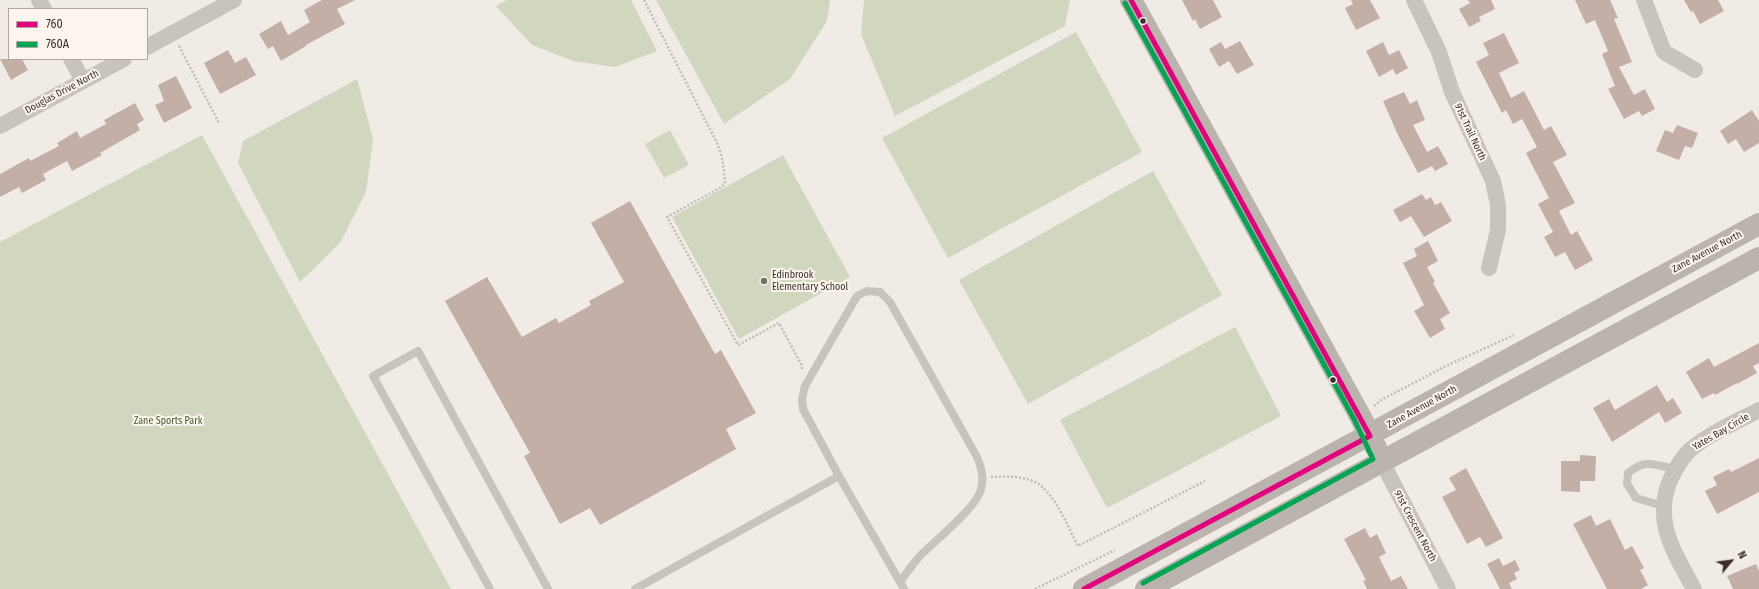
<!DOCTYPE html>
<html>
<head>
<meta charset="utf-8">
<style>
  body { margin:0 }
  #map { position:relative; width:1759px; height:589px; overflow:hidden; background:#f0ebe5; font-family:"Fira Sans Condensed",sans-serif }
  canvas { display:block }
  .legend { position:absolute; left:8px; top:8px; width:140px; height:52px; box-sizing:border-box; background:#fbf5ee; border:1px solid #aea6a0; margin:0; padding:5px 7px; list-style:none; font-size:12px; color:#3b302b }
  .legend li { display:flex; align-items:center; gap:8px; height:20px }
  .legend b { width:20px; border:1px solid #aea6a0 }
  .north { position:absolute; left:1711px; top:541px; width:40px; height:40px; -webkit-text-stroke:3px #fbf5ee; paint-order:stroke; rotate:61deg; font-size:11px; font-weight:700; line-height:16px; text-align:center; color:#3b302b }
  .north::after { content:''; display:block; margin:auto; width:14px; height:18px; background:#3b302b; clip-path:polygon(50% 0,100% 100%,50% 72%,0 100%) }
</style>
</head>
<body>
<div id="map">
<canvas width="1759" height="589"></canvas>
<ul class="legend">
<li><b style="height:5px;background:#e5007d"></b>760</li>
<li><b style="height:5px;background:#00a651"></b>760A</li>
</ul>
<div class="north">N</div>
</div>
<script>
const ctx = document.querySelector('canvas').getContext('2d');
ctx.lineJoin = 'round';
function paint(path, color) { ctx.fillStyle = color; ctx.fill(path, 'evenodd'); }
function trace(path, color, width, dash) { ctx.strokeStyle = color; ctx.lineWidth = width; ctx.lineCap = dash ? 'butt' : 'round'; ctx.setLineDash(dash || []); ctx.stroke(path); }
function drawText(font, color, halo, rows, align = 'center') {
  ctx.font = font + ' "Fira Sans Condensed",sans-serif'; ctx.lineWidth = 4; ctx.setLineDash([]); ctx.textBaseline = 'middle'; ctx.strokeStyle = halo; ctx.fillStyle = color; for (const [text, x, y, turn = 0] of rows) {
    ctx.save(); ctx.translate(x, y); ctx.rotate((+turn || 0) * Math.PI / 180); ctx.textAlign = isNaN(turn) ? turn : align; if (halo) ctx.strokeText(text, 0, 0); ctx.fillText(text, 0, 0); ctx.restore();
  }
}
paint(new Path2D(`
  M507,0H631L657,51L615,67L573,61L532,45L496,6Z
  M656,0H830L827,21L790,79L724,124Z
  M864,0H1070L1065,26L895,116L861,34Z
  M1076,32L1142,152L948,258L882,138Z
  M357,79L373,139L366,192L340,243L300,282L238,163L243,141Z
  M670,130L689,165L664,178L645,144Z
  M202,135L451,589H0V242Z
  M783,155L850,277L739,339L672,217Z
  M1153,171L1222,295L1028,404L959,280Z
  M1235,327L1281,416L1107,508L1060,420Z`), '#d1d6bf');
paint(new Path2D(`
  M322,0H355L337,9L345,24L306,45V46L281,61L273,46L268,49L259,34L281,21L288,35L310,22L304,10Z
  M1182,0H1213L1222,17L1200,29L1195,19L1193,21Z
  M1351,0H1370L1380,18L1356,30L1345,8L1353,4Z
  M1468,0H1491L1495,9L1479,17L1481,21L1469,27L1459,9L1470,3Z
  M1575,0H1610L1618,18L1614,19L1632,62L1619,67L1634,95L1645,89L1655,109L1642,116L1639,111L1624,119L1608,89L1615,86L1602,54L1608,51L1595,20L1586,24Z
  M1684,0H1718L1724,11L1700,24L1693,11L1691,12Z
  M1504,33L1519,63L1499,73L1511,98L1524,91L1544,130L1551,126L1567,155L1553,162L1575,203L1559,211L1571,235L1577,231L1593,260L1575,270L1565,252L1555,257L1544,237L1553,232L1538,204L1549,198L1526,153L1537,147L1522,119L1513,124L1506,110L1502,113L1476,62L1489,55L1483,43Z
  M1240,41L1254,65L1237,74L1229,61L1219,67L1209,49L1221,42L1225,49Z
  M1383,42L1389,55L1399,50L1408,68L1396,75L1393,69L1379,77L1366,51Z
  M228,50L235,63L246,57L256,75L220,94L204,63Z
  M0,59H22L28,70L11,80Z
  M176,76L192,108L164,123L155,105L164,101L158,85Z
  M1404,92L1410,104L1417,100L1425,120L1413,125L1427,152L1438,146L1448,164L1435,171L1432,166L1418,173L1398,135L1383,101Z
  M135,103L144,120L137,124L140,130L100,153L102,155L72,171L67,161L43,174L46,180L22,193L19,187L0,197V174L29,158L30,161L59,146L57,143L77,131L80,138L106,124L104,120Z
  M1752,110L1759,121V143L1744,152L1736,139L1728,144L1720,131Z
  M1677,125L1698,133L1692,148L1685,146L1679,160L1656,151L1665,130L1673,133Z
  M1422,194L1426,200L1431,197L1435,205L1441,202L1452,221L1424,237L1411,216L1400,222L1393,210Z
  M630,201L715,354L721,350L756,413L726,429L736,449L600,525L590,508L560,524L524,456L530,453L445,301L487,277L522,337L556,318L559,323L591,305L589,301L624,282L591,223Z
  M1428,241L1438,261L1427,267L1435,282L1433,283L1450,313L1440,319L1445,329L1430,338L1414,311L1424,305L1403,263L1417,256L1414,249Z
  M1759,343V363L1753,366L1757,373L1737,384V383L1715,395L1714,393L1702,399L1686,372L1709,358L1714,367Z
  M1657,385L1667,402L1673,398L1682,413L1665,423L1659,412L1612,442L1593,408L1609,399L1615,410Z
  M1580,455L1596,456L1595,481H1580V492L1561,491V461H1580Z
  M1759,458V492L1717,514L1705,491L1717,485L1713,477L1729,469L1731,472Z
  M1466,468L1503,538L1486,547L1480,537L1467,544L1442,497L1456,490L1449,478Z
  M1591,515L1596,526L1610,519L1625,550L1632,546L1644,568L1640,570L1648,585L1641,589H1607L1573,524Z
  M1365,528L1370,538L1377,534L1386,553L1379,557L1391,581L1401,576L1408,589H1367L1363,581L1366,580L1344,539Z
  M1499,558L1503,566L1515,560L1520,570L1514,573L1517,579L1509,583L1512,589H1500L1487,564Z
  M1756,564L1759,571V589H1733L1727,576Z`), '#c3afa7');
trace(new Path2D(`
  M644,0L717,143C723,157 724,169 725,184L720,188L667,217L738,345L779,323L802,366V370
  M179,46L219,123
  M1374,406L1381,400L1446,366L1514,335
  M991,477C1006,476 1028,476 1040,485C1058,500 1068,527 1078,546L1205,481
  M1035,589L1115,550`), '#c2bbb6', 2.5, [2, 2]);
trace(new Path2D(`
  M839,476L803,409L802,399L805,386L857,296L867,291L880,292L890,302L972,448C980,461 985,475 981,489C977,508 933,542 919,557C912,565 906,574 900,582
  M1663,506L1636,498L1627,484L1628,473C1647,458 1653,465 1675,469
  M490,589L373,376L418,351L548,589
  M635,589L839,476L904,589`), '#c9c3be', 8);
trace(new Path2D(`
  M39,0L44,9
  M1414,0L1439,52L1452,92L1493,181L1498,205V230L1489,268
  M1644,0L1664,52L1695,70
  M147,47L234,0
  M71,59L83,81
  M0,126L124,59
  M1382,462L1448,589
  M1694,589C1674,552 1652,520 1671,478C1676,468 1682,457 1690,450C1710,433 1736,422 1759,410`), '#c9c3be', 16);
trace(new Path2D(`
  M1131,0L1360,416L1376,448
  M1084,589L1759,224
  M1146,589L1759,258`), '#bab3ae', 22);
trace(new Path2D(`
  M1084,589L1370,436L1131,0`), '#e5007d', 5);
trace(new Path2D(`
  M1125,3L1354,419L1373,459L1143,583`), '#00a651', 5);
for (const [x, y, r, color] of [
  [1143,21,3.5,"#3b302b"],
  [764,281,4,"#7a716c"],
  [1333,380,3.5,"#3b302b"]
]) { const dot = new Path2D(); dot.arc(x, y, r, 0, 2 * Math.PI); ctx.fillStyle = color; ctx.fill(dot); trace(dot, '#fbf5ee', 1.5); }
drawText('10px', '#3b302b', '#fbf5ee', [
  ["Douglas Drive North",62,92,-28],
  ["91st Trail North",1470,132,65],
  ["Zane Avenue North",1707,252,-28],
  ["Zane Avenue North",1422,407,-29],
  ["Yates Bay Circle",1721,432,-30],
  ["91st Crescent North",1415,526,62]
]);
drawText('10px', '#3b302b', '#fbf5ee', [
  ["Edinbrook",772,275],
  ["Elementary School",772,287]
], 'left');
drawText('10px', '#4a5a2e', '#fbf5ee', [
  ["Zane Sports Park",168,421]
]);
</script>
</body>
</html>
